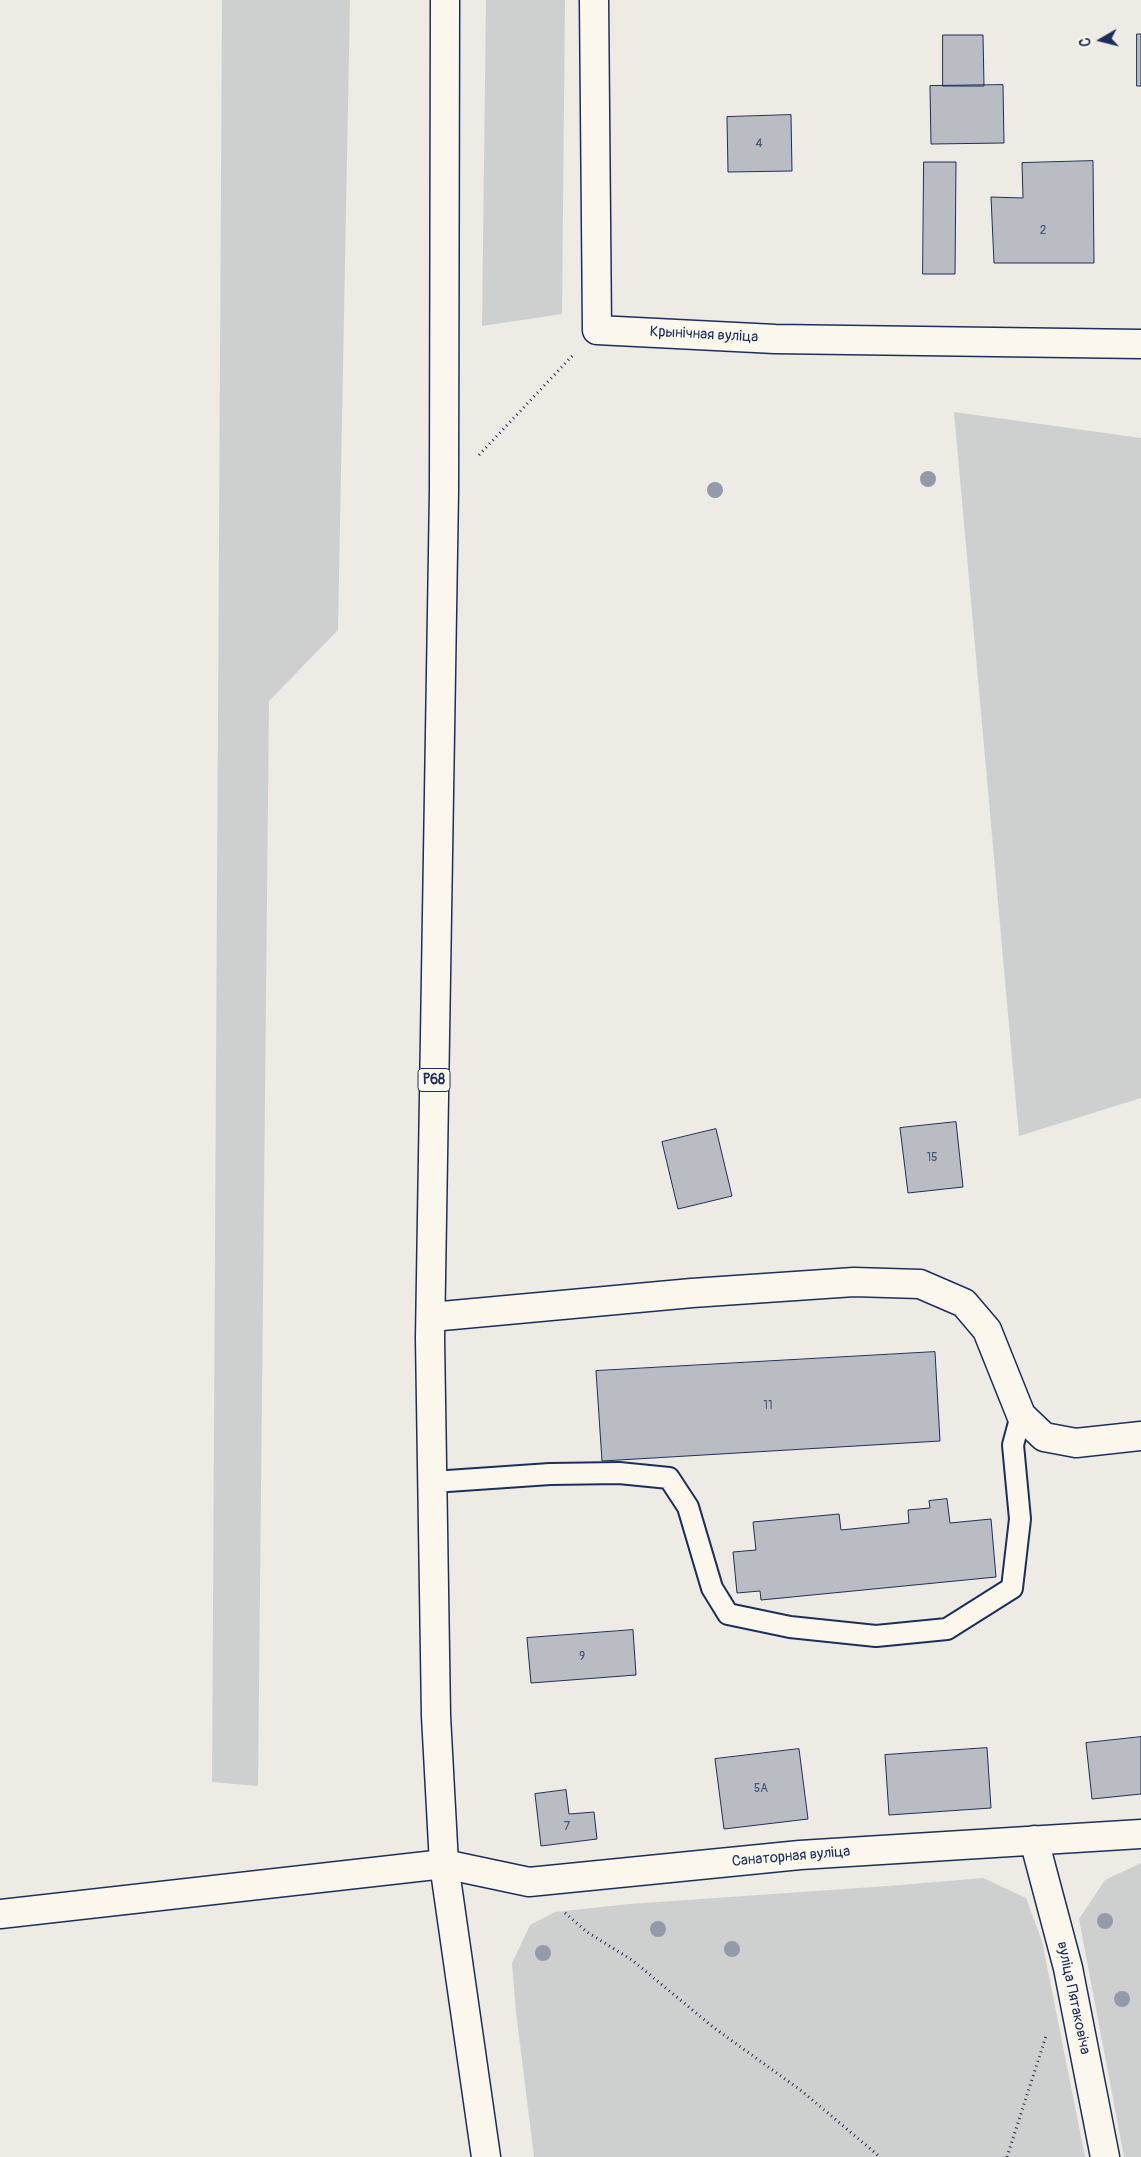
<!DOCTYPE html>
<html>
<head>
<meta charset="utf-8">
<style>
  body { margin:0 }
  #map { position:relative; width:1141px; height:2157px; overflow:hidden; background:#eeebe4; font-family:Pangolin,sans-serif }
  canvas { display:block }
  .north { position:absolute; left:1076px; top:15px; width:50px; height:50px; -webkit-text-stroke:4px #fbf7ec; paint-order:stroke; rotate:262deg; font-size:14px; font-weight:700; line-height:20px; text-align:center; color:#1b2f5e }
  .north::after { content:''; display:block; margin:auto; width:18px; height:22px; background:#1b2f5e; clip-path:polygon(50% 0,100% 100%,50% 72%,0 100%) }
</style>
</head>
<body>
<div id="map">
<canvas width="1141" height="2157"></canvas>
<div class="north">С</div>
</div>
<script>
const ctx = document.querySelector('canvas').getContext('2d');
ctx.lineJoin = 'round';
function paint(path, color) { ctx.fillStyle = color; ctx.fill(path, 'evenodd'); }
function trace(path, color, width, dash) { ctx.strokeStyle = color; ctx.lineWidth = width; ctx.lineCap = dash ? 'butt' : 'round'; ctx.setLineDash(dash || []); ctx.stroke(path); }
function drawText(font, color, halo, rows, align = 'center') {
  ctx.font = font + ' Pangolin,sans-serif'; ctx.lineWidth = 4; ctx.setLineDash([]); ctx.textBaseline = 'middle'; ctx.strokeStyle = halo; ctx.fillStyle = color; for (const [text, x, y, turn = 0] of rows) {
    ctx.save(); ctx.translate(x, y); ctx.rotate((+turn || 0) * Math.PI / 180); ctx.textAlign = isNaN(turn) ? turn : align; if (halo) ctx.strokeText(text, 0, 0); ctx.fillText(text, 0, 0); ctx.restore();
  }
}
paint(new Path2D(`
  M222,0H350L338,630L269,701L258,1786L212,1782Z
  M486,0H565L562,314L482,326Z
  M954,412L1141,438V1098L1019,1136Z
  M1141,1863V2157H1124L1079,1919L1105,1880Z
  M983,1878L1026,1898L1042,1941L1085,2157H534L516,2012L512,1963L530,1925L555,1912L629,1904L888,1886Z`), '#cecfcf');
const building = new Path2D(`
  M1137,34H1141V86H1137Z
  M943,35H983L984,86H943Z
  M1003,85L1004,143L931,144L930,86Z
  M791,115L792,171L728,172L727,117Z
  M1093,161L1094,263H994L991,197L1023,198L1022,163Z
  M924,162H956L955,274H923Z
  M956,1122L963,1187L908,1193L900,1128Z
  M716,1129L732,1196L678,1209L662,1142Z
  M935,1352L940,1441L602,1461L596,1371Z
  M947,1499L950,1523L991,1519L996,1577L761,1600L760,1591L737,1593L733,1552L756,1550L753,1522L839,1514L841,1530L909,1523L908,1510L930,1508L929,1501Z
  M633,1630L636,1675L531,1683L527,1638Z
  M1141,1737V1794L1092,1799L1086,1743Z
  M987,1748L991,1808L889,1815L885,1755Z
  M799,1749L808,1819L724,1829L715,1759Z
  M566,1790L569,1814L594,1812L597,1839L541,1846L535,1794Z`);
paint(building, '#b9bcc3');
trace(building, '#1b2f5e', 1);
const service = new Path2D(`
  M433,1482L550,1474L619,1473L669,1478L688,1507L712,1588L728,1614L790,1627L876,1636L947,1629L1012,1588L1020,1519L1013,1445L1021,1415`);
const minor = new Path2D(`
  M594,0L597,330L775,339L1141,344
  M431,1317L692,1293L854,1282L920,1284L964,1303L987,1330L1021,1415L1044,1437L1076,1443L1141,1436
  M1034,1840L1068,1968L1105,2157
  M0,1914L444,1864L529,1882L800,1855L1141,1834`);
const primary = new Path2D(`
  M445,0L444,491L430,1338L436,1716L444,1864L486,2157`);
trace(service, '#1b2f5e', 24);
trace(minor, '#1b2f5e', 31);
trace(primary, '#1b2f5e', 31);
trace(new Path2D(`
  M479,455L574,354
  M565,1913L587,1932L632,1960L713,2027L803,2092L880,2157
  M1007,2157L1046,2036`), '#1b2f5e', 3, [1, 4]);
trace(service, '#fbf7ec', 20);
trace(minor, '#fbf7ec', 28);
trace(primary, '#fbf7ec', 28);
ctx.fillStyle = '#939aaa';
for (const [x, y] of [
  [928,479],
  [715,490],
  [1105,1921],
  [658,1929],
  [732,1949],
  [543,1953],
  [1122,1999]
]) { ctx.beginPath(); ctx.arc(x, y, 8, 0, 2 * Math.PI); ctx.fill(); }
drawText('12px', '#425277', null, [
  ["4",759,144],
  ["2",1043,231],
  ["15",932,1158],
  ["11",768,1406],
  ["9",582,1657],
  ["5А",761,1789],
  ["7",567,1827]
]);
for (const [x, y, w] of [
  [434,1080,32]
]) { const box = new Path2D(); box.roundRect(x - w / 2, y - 11.5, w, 23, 4); ctx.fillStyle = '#fbf7ec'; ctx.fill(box); trace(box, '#1b2f5e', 1); }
drawText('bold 14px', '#1b2f5e', null, [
  ["Р68",434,1080]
]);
drawText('15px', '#1b2f5e', '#fbf7ec', [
  ["Крынічная вуліца",704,335,3],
  ["Санаторная вуліца",791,1857,-5],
  ["вуліца Пятаковіча",1073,1998,78]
]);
</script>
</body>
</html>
